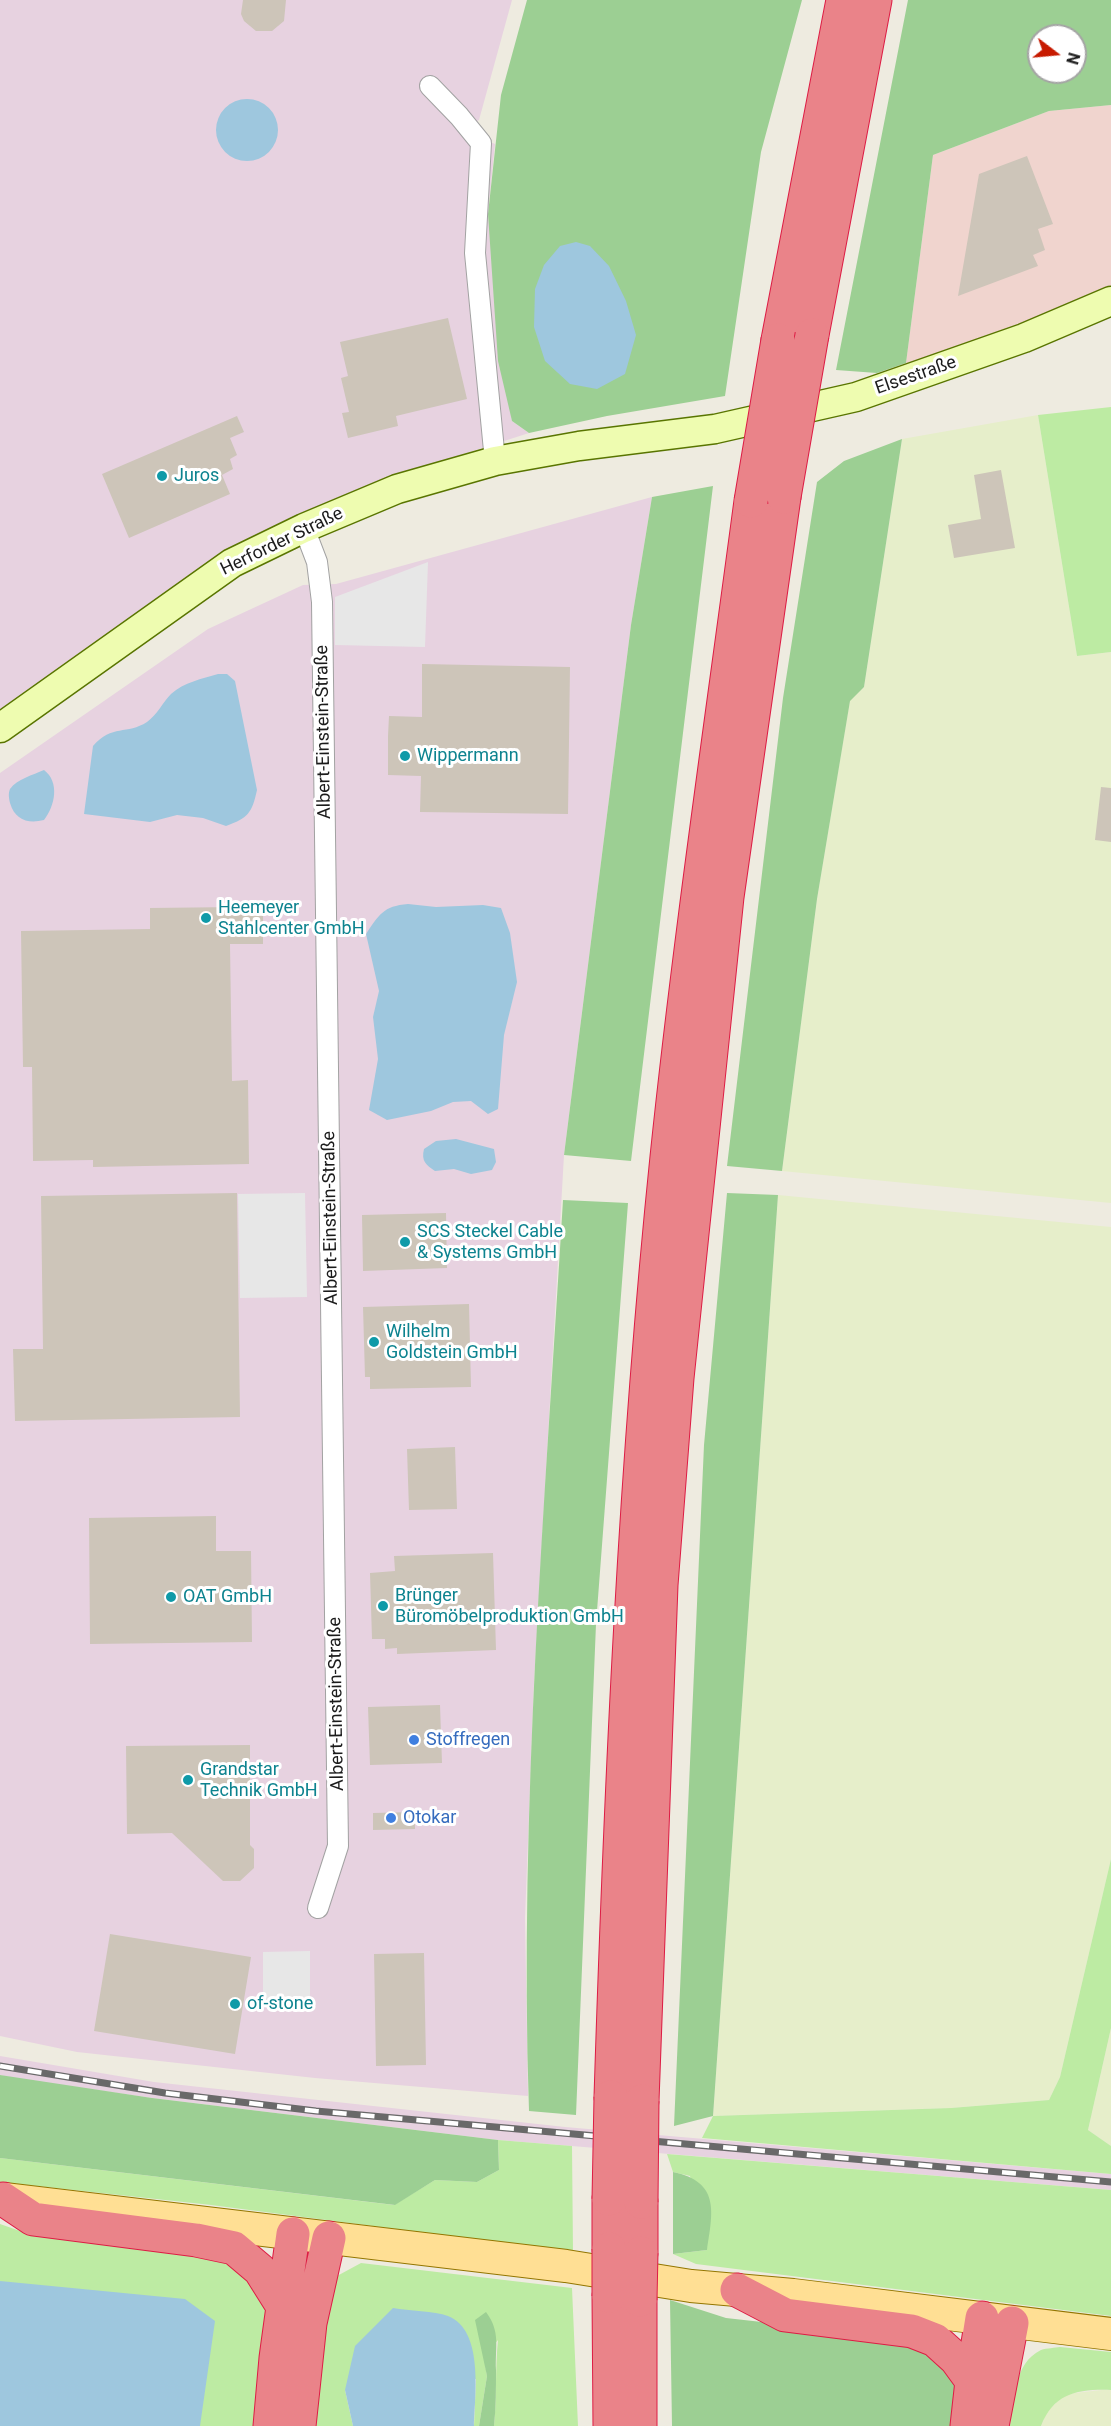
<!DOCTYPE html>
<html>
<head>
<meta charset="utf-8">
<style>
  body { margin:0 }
  #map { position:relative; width:1111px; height:2426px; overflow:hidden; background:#eeebe0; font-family:Roboto,sans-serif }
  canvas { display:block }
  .north { position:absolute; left:1027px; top:24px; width:60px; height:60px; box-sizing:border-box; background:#fff; border:2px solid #a4a4a4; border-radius:50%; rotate:106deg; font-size:16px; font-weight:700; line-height:24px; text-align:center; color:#1b1b1b }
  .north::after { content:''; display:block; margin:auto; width:21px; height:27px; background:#c71a00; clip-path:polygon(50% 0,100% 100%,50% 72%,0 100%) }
</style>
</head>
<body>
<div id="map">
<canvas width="1111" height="2426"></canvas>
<div class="north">N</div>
</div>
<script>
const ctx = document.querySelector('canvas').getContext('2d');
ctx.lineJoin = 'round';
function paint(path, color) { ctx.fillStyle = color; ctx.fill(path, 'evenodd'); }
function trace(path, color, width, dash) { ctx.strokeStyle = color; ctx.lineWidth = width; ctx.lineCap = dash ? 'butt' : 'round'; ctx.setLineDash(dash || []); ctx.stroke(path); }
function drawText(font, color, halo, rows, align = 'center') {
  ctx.font = font + ' Roboto,sans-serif'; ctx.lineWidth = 6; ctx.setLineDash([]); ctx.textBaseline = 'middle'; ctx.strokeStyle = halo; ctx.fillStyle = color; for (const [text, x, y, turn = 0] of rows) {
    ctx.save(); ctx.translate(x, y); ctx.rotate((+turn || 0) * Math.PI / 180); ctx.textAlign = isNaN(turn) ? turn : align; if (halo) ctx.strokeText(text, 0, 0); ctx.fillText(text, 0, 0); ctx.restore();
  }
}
paint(new Path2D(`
  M1111,105V291L907,367L906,363L933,155L1049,111Z`), '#f0d4ce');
paint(new Path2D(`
  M0,0H512L479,120L460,130L495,144L488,214L512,421L529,433L392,477L0,715Z
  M652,497L631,625L564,1155L534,1683L525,1918L528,2096L315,2078L77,2052L0,2036V773L208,629L303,585L336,584Z
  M0,2056L154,2082L565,2127L1111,2174V2190L498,2140L152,2098L13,2078L0,2075Z`), '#e7d2e0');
paint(new Path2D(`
  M1038,415L1077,656L1111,652V1203L782,1171L817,899L850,700L864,687L902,439Z
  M778,1195L1111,1227V1859L1060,2077L1049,2100L951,2108L713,2116Z
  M1111,2028V2146L1088,2130Z
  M1102,2390H1111V2426H1041L1047,2411L1066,2394Z`), '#e6eeca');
paint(new Path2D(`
  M1111,407V652L1077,656L1038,415Z
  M1111,1859V2028L1088,2130L1111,2146V2174L702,2138L713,2116L951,2108L1049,2100L1060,2077Z
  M498,2140L572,2146L573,2252L211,2205L0,2182V2158L394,2205L435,2180L477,2182L499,2170Z
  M667,2154L1111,2190V2316L696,2264L673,2254L707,2250L690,2176L673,2172Z
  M0,2224L20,2231L113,2239L214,2254L247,2272L267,2308L258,2426H200V2423L0,2281Z
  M361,2263L572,2288L578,2426H494C497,2397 495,2369 498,2340L484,2357L487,2376L479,2426H474L476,2379L345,2390L353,2426H311L325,2309L337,2276Z
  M1060,2347L1111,2352V2390C1078,2389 1054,2393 1041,2426H1010C1013,2400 1014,2363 1041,2350C1047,2348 1055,2348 1060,2347Z`), '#bdeba3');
paint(new Path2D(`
  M527,0H802L761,152L725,396L607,416L529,433L512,421L498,361L488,214L501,95Z
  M908,0H1111V105L1049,111L933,155L906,363L877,373L836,370ZM1039,36H1075V72H1039Z
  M902,439L864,687L850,701L817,899L782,1171L727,1166L783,698L817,482L844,461Z
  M713,486L631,1161L564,1155L631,625L652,497Z
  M727,1193L778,1195L713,2116L674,2126L704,1445Z
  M563,1200L628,1203L596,1624L576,2115L529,2111C519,1807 545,1503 563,1200Z
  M0,2075L152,2098L498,2140L499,2170L477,2182L435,2180L395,2205L0,2158Z
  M673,2172C720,2182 713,2211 707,2250L673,2254Z
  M670,2300L726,2318L887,2336L942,2361L957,2388L954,2426H672Z
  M486,2312C501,2332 495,2347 496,2370C496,2389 496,2407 494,2426H479L487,2376L475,2320Z`), '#9ccf93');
paint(new Path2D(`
  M428,562L425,647L335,645V597Z
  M305,1193L307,1297L240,1298L238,1194Z
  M310,1951V2001H263V1952Z`), '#e7e7e7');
paint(new Path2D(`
  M216 130a31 31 0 1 1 62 0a31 31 0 1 1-62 0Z
  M576,242L590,246L609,266L626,301L636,335L625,374L597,389L570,384L545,361L534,327L535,289L544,265L560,246Z
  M218,674H227L235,681L257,790C252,813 248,818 226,826L203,818L177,815L150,822L84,814L93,746C112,724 127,735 147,722C157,715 163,702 171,694C184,682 202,679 218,674Z
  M44,770C60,782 55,806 44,820C28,824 15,820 10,803C9,798 8,794 10,789C17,779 33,775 44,770Z
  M408,904L436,907L483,905L501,908L510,933L517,982L504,1035L498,1109L488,1114L471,1101L453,1102L431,1111L387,1120L369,1110L378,1059L373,1017L379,991L366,934C379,915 383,906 408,904Z
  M456,1139L494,1149L496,1162L492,1170L471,1174L454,1169L435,1171C426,1165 421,1161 424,1149L436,1141Z
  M0,2281L185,2299L215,2321L200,2426H0Z
  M393,2308C409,2311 434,2311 448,2316C484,2330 475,2395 474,2426H353L345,2390L355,2346Z`), '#9ec7de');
paint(new Path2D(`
  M243,0H286L284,21L272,31H256L244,21L241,14Z
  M1027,156L1053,224L1038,229L1045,250L1033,255L1038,266L958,296L979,174Z
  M448,318L467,399L396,416L398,426L348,438L342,413L349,412L341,378L348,376L340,342Z
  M237,416L244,432L230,438L237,455L230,459L233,469L222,475L230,494L129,538L102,474Z
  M1001,470L1015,548L954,558L948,525L981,519L974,475Z
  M422,664L570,667L568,814L420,812L421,776L388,775V736L389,716L422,717Z
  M1101,787L1111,788V842L1095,840Z
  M237,903H263V944H230L232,1081L248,1080L249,1164L93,1167V1160L33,1161L32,1067H23L21,931L150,929V908L237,907Z
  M237,1193L240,1417L15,1421L13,1349H43L41,1196Z
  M446,1213L447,1268L363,1271L362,1215Z
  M469,1304L471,1387L370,1389V1377H365L363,1307Z
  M455,1447L457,1509L409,1510L407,1449Z
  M216,1516V1551H251L252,1642L90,1644L89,1518Z
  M493,1553L496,1650L397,1654V1648L385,1649V1639H372L370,1573L395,1571L394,1556Z
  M440,1705L442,1763L370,1765L368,1707Z
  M250,1745V1845L254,1849V1868L240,1881H223L172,1833L127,1834L126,1746Z
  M415,1812V1829L373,1830V1813Z
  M110,1934L251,1957L235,2054L94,2031Z
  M424,1953L426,2065L376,2066L374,1954Z`), '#cdc5b9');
const street = new Path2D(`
  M430,86L459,116L481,143L475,253L495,461
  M304,528L317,562L322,602L338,1846L318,1908`);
const secondary = new Path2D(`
  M0,728L232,563L304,528L397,489L495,461L579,446L715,429L856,397L1024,338L1111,301`);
const primary = new Path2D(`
  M4,2199L566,2266L691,2286L793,2295L1111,2334`);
const highway = new Path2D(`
  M812,335L875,0
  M778,340L843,0
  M611,2097C621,1783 635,1469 667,1157C690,937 722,720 751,501
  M642,2101L661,1585L677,1378L727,897L784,497
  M3,2199L33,2219L196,2240L234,2248L260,2270L282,2305
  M609,2249V2199
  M641,2253V2202
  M737,2290L785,2315L912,2331L935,2340L956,2359L972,2381
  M609,2296L610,2426
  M270,2426L276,2358L293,2234
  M299,2426L310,2323L329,2238
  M640,2426V2300
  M967,2426L972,2381L982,2318
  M992,2426L1012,2323`);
trace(street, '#a2a2a2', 22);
trace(secondary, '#597500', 31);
trace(primary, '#937600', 34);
trace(highway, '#dd1c44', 35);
trace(street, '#fff', 20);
trace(secondary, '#eefcb0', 28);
trace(primary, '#ffdf94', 32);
trace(highway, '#ea8389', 33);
const rail = new Path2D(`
  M0,2066L165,2093L316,2111L1111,2182`);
trace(rail, '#696969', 7);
trace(rail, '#fff', 4.5, [14]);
const highwayBridge = new Path2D(`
  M784,497L812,335
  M751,501L778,340
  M609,2199L611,2097
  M641,2202L642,2101
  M609,2249V2296
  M640,2300L641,2253`);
trace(highwayBridge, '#dd1c44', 35, []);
trace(highwayBridge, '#ea8389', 33);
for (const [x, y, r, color] of [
  [162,476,6,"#0f9aa8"],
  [405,756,6,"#0f9aa8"],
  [206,918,6,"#0f9aa8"],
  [405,1242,6,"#0f9aa8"],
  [374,1342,6,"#0f9aa8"],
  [171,1597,6,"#0f9aa8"],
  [383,1606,6,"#0f9aa8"],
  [414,1740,6,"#3f7fe0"],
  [188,1780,6,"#0f9aa8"],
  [391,1818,6,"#3f7fe0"],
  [235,2004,6,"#0f9aa8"]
]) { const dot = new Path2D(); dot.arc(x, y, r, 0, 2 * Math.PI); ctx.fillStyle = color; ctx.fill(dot); trace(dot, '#fff', 2); }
drawText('18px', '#1b1b1b', '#fff', [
  ["Elsestraße",916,376,-19],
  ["Herforder Straße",282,542,-26],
  ["Albert-Einstein-Straße",324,732,-91],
  ["Albert-Einstein-Straße",331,1218,-91],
  ["Albert-Einstein-Straße",337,1704,-91]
]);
drawText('18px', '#0d838f', '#fff', [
  ["Juros",174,476],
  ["Wippermann",417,756],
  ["Heemeyer",218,908],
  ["Stahlcenter GmbH",218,929],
  ["SCS Steckel Cable",417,1232],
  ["& Systems GmbH",417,1253],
  ["Wilhelm",386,1332],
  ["Goldstein GmbH",386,1353],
  ["Brünger",395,1596],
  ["Büromöbelproduktion GmbH",395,1617],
  ["OAT GmbH",183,1597],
  ["Grandstar",200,1770],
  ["Technik GmbH",200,1791],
  ["of-stone",247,2004]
], 'left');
drawText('18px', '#366cbe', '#fff', [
  ["Stoffregen",426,1740],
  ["Otokar",403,1818]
], 'left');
</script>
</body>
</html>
